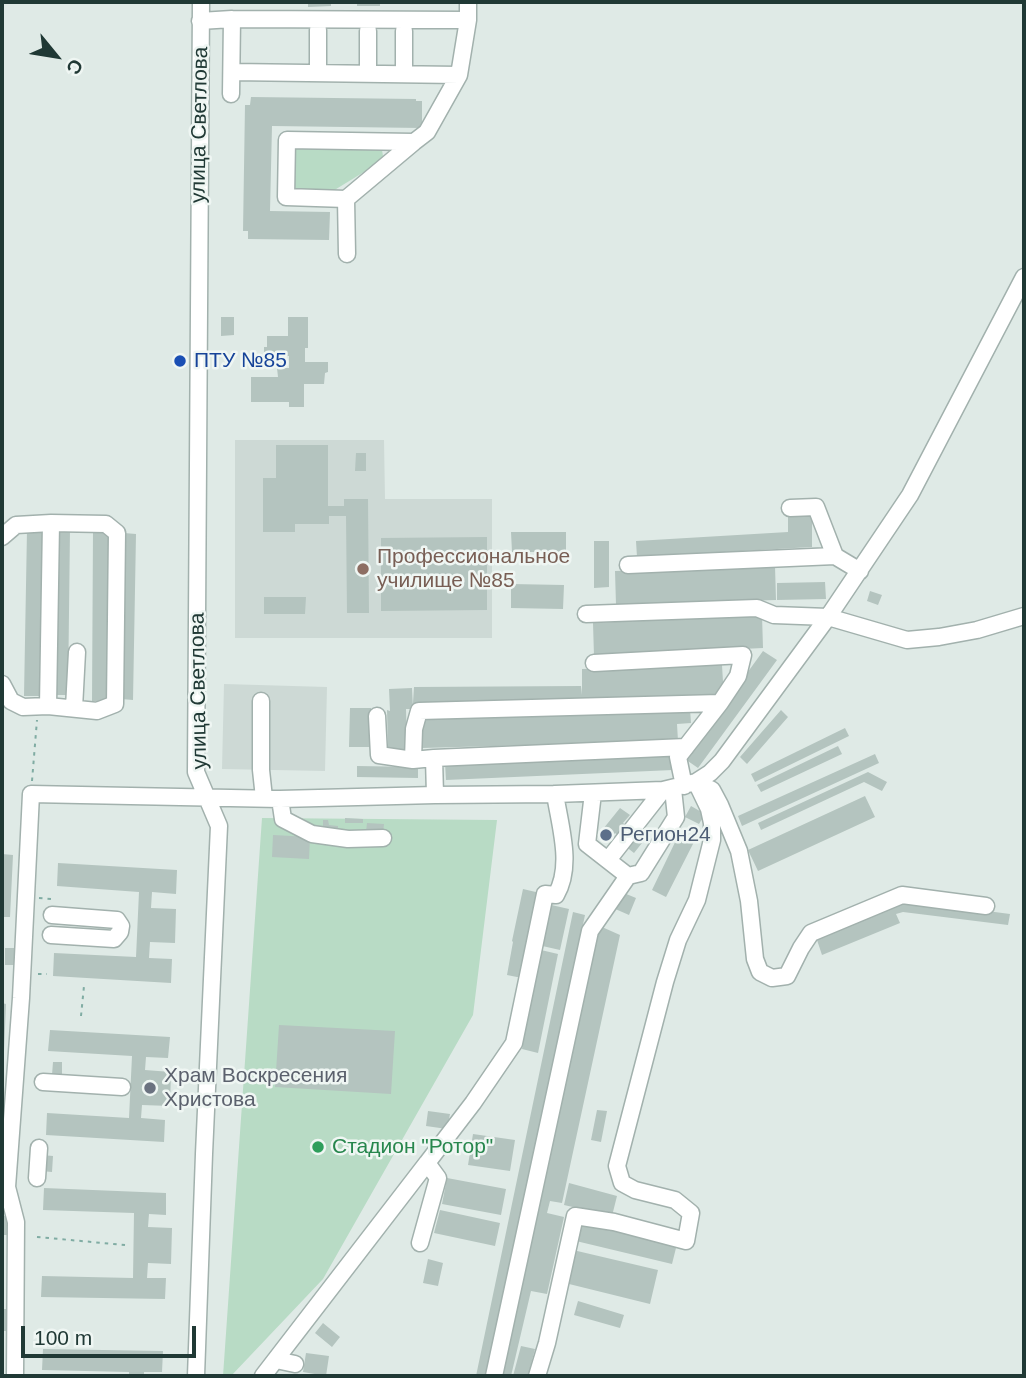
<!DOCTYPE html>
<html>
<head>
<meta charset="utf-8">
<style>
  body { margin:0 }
  #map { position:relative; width:1026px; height:1378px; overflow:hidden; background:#dfeae6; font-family:Arial,sans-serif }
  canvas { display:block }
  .frame { position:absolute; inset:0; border:4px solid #203935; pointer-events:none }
  .north { position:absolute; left:21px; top:21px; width:70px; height:70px; -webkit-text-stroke:5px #eff6f3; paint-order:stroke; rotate:120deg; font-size:19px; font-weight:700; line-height:28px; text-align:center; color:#203935 }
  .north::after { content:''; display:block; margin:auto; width:24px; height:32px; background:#203935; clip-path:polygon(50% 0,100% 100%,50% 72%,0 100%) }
  .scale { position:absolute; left:21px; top:1326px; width:175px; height:32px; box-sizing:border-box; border:4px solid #203935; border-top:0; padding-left:9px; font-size:21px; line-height:24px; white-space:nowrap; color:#203935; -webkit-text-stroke:5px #eff6f3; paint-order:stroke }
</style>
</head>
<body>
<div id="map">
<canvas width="1026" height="1378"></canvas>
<div class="frame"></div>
<div class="north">С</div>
<div class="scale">100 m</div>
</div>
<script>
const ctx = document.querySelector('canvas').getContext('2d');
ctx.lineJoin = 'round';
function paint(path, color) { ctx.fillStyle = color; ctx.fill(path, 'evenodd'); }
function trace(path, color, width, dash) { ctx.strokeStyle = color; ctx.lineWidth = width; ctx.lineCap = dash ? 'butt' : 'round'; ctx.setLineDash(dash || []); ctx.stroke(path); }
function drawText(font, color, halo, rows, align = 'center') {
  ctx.font = font + ' Arial,sans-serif'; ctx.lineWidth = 5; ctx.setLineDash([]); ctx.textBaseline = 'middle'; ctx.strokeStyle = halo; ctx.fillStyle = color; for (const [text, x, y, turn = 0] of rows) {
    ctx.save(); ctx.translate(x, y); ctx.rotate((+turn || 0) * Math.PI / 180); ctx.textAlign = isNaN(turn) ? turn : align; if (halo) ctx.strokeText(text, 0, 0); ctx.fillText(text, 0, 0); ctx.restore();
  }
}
paint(new Path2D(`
  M235,440H384L385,499H492V638H235Z
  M224,684L327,687L325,771L222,769Z`), '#cdd9d5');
paint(new Path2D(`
  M292,145H378L382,150L383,156L377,164L328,194L291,192Z
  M262,818L497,820L473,1015L323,1279L231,1376H223Z`), '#b8dbc5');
paint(new Path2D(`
  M302,2H331V6L308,7V4H303Z
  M357,2H380V6H357Z
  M251,97L416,99V101H422V128L272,126L270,211L330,212L329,240L248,239V231H243L245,105H250Z
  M221,317H234V335L221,336Z
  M288,317H308V348H305V362H328V372L325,373L324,384H304V407H289V402H251V377H278L277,368H289V356H264V347H267V336H288Z
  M276,445H328V506H344V499H368L369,613H347L346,516H329V524H295V532H263V478H276Z
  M356,453H366V471H355Z
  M812,513V547L637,557L636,541L788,532V514Z
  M58,529H70L68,695H56Z
  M27,530H43L40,696H24Z
  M93,531L109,532L108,701H92Z
  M511,532H566V552H512Z
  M124,533L136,534L133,700L121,699Z
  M487,537V610L381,611V538Z
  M594,541H609V587L594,588Z
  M775,566L776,600L616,605L615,571Z
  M825,582L826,599L777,600V583Z
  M511,584L564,585L563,609L511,608Z
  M870,591L882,595L878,605L867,601Z
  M264,597H306L305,614H264Z
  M762,615L763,648L594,656L593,623Z
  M763,651L777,660L698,768L685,759Z
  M722,665L723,682L719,696L581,701L413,703L414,687L581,686L582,695V669Z
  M412,688L413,709H406L407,749H388L387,710L390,711L389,689Z
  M350,708H371V747H349Z
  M690,709L691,723L677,724L678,741L422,748L421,717Z
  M781,710L788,717L747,764L740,757Z
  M845,728L849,736L755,782L751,774Z
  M838,746L842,754L761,792L757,785Z
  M875,754L879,763L742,826L738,816Z
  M672,755L673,770L446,780L445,763Z
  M357,766L418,767V778L357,777Z
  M868,772L887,782L882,791L864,782L761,830L758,823Z
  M865,796L875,817L758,871L748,850Z
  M691,806L705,814L699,824L685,817Z
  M620,808L630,815L623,823L635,833L637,830L646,838L634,853L625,846L627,843L615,833L608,841L599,834Z
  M345,818L363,819V823H345Z
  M323,820H328L329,825L338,826V832L323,831Z
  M367,823L384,824L383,833L366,832Z
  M680,832L695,840L666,897L652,890Z
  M273,835L310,837L309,859L272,857Z
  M2,854L13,855L10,917H2Z
  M58,863L177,870L176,894L152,892L151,908L176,909L175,943L150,942L149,958L172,959L171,983L53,976L54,953L136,957L139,892L57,886Z
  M523,889L540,893L522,978L507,975L513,942L512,941Z
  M619,891L636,898L629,915L613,908Z
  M902,900L1010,914L1008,925L903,912L896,914L900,923L822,955L816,937Z
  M547,904L569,909L560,950L538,945Z
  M573,912L585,915L514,1254L487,1376H476Z
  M602,927L620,935L562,1203L550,1201L547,1213L564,1217L547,1294L531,1291L511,1376H499L593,938Z
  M5,948H16L15,965H5Z
  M541,950L558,954L538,1053L522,1049Z
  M2,1003L6,1004L4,1052H2Z
  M279,1025L395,1031L391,1094L275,1087Z
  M50,1030L170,1037L168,1058L146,1057L145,1070L171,1072L170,1106L142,1105L141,1118L165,1120L164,1142L46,1135L47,1113L129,1118L132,1056L48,1051Z
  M53,1062H62V1075H52Z
  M597,1110L607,1111L601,1142L591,1140Z
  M428,1111L450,1114L447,1129L426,1126Z
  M473,1134L515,1140L510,1171L468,1165Z
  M42,1155L53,1156L52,1172L41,1171Z
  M447,1178L506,1189L501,1215L442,1204Z
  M569,1183L617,1196L612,1216L564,1205Z
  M44,1188L166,1193V1215L149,1214L148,1227L172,1228L171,1264L148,1263L147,1278H166L165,1299L41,1297L42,1276L133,1278L134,1213L43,1210Z
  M440,1210L500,1223L495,1246L434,1233Z
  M2,1216H7V1235H2Z
  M581,1220L677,1244L672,1264L576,1241Z
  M573,1250L658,1270L650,1304L565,1283Z
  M428,1259L443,1263L438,1286L423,1283Z
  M578,1301L624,1315L620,1328L574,1315Z
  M2,1309H9V1331H2Z
  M323,1323L340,1337L332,1347L315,1333Z
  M521,1346L535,1349L528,1376H513Z
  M43,1349L163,1351L162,1372H144V1376H129V1372L42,1370Z
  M306,1353L329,1356L326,1376L303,1372Z`), '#b4c4bf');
const minor = new Path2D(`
  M232,19L468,20V2
  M200,21L232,19L231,94
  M232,72L459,75
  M318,73V30
  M368,74V31
  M404,74V31
  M346,199L286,197L287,140L414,142
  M347,254L346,199L414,142L427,132L459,75L468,20
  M790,508L816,507L835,556
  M2,537L16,525L51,523L106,524L117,533L115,704L97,711L48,706L23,707L11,701L2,684
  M628,565L835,556L860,571
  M586,614L757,608L774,615L828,617L907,640L939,637L977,630L1024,616
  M594,663L743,655L738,676L720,703
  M261,701V770L264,798
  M48,706L51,523
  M74,708L77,652
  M377,716L379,755L413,760L434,758L435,795
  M434,758L686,747
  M413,760L414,729L419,711L720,703L678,757L684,786
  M696,782L712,790L720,805L739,851L749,901L755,959L760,972L772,978L787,976L801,948L811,933L902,895L986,906
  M593,793L587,844L628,876
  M280,799L283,819L312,834L348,839L383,838
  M608,860L663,790
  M51,935L114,939L120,932L121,926L117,920L52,915
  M43,1082L122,1087
  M37,1178L39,1148
  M420,1243L438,1178L427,1163L473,1103L514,1043L545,894L556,895C573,866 560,826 555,794
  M276,1360L295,1364
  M15,1376L16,1222L7,1187L21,998L31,794L280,799L435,795L555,794L663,790L696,782L710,773L722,761L828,617L910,495L1024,277
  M196,1376L204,1154L219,826L196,772L201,2
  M263,1376L427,1163
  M494,1376L590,931L628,876L641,873L676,817L673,789
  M537,1376L547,1343L575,1216L614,1222L686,1241L691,1213L675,1200L635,1190L622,1183L617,1166L665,982L678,940L697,900L712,840V823L709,809L696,782`);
trace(minor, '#a2b1ad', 19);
trace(new Path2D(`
  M32,781L37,720
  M39,898L52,899
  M38,974H47
  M81,1016L84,986
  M37,1237L125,1245`), '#80aca3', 2, [3.5, 5]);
trace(minor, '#fff', 16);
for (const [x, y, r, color] of [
  [180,361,7,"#1a4fb4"],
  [363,569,7,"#8d6e63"],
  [606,835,7,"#5c6f8a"],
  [150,1088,7,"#6b7280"],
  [318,1147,7,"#2e9e5b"]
]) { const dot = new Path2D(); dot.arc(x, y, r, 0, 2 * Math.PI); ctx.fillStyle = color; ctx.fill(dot); trace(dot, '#eff6f3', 2.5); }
drawText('21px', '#203935', '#eff6f3', [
  ["улица Светлова",200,125,-89],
  ["улица Светлова",199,691,-91]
]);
drawText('21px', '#164399', '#eff6f3', [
  ["ПТУ №85",194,361]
], 'left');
drawText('21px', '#785e54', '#eff6f3', [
  ["Профессиональное",377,557],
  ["училище №85",377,581]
], 'left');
drawText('21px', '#4e5e75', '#eff6f3', [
  ["Регион24",620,835]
], 'left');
drawText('21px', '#5b616d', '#eff6f3', [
  ["Храм Воскресения",164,1076],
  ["Христова",164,1100]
], 'left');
drawText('21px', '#27864d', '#eff6f3', [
  ["Стадион \"Ротор\"",332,1147]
], 'left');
</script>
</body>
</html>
